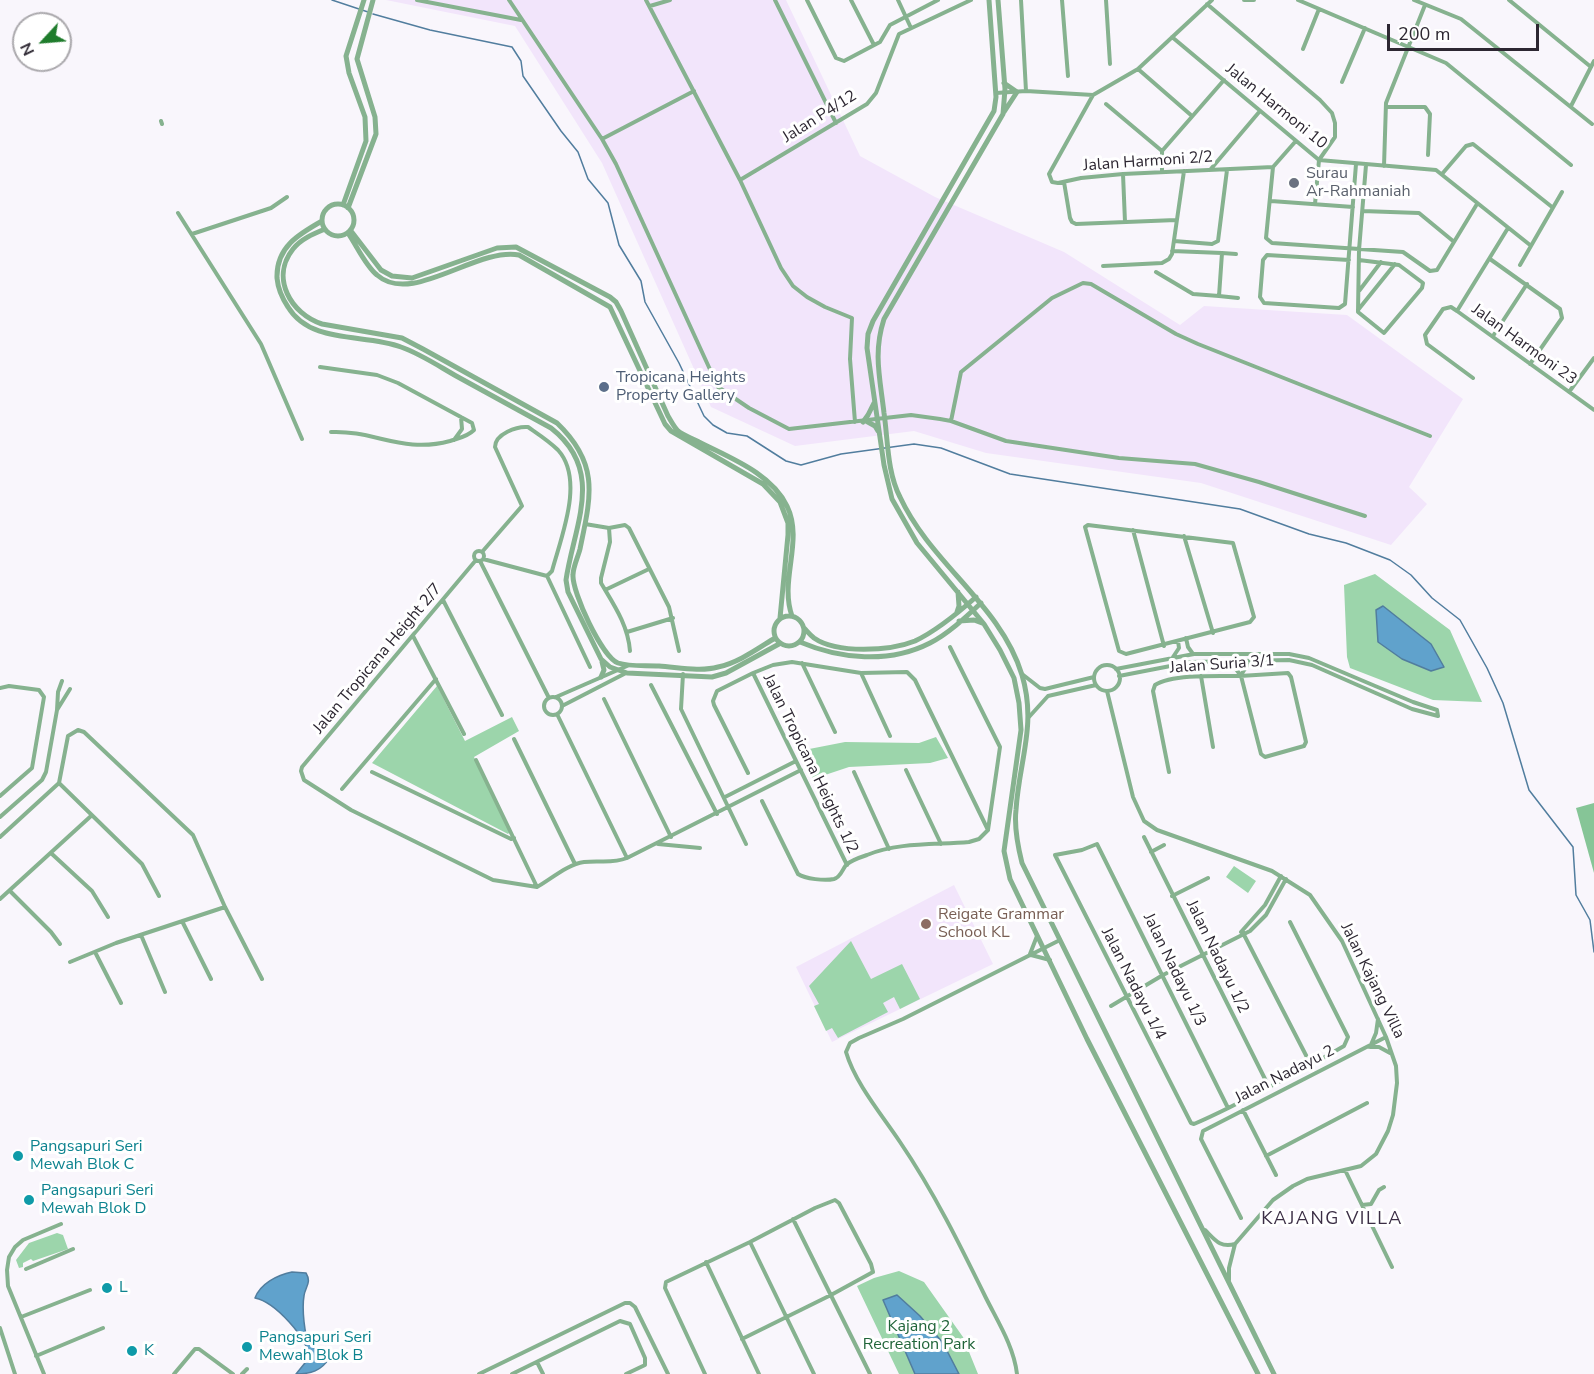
<!DOCTYPE html>
<html>
<head>
<meta charset="utf-8">
<style>
  body { margin:0 }
  #map { position:relative; width:1594px; height:1374px; overflow:hidden; background:#f9f6fc; font-family:"Nunito Sans",sans-serif }
  canvas { display:block }
  .north { position:absolute; left:12px; top:12px; width:60px; height:60px; box-sizing:border-box; background:#fff; border:2px solid #aba9ad; border-radius:50%; rotate:244deg; font-size:16px; font-weight:700; line-height:24px; text-align:center; color:#2d2732 }
  .north::after { content:''; display:block; margin:auto; width:21px; height:27px; background:#1f7c2c; clip-path:polygon(50% 0,100% 100%,50% 72%,0 100%) }
  .scale { position:absolute; left:1387px; top:24px; width:152px; height:27px; box-sizing:border-box; border:3px solid #2d2732; border-top:0; padding-left:8px; font-size:18px; line-height:21px; white-space:nowrap; color:#2d2732; -webkit-text-stroke:4px #fff; paint-order:stroke }
</style>
</head>
<body>
<div id="map">
<canvas width="1594" height="1374"></canvas>
<div class="north">N</div>
<div class="scale">200 m</div>
</div>
<script>
const ctx = document.querySelector('canvas').getContext('2d');
ctx.lineJoin = 'round';
function paint(path, color) { ctx.fillStyle = color; ctx.fill(path, 'evenodd'); }
function trace(path, color, width, dash) { ctx.strokeStyle = color; ctx.lineWidth = width; ctx.lineCap = dash ? 'butt' : 'round'; ctx.setLineDash(dash || []); ctx.stroke(path); }
function drawText(font, color, halo, rows, align = 'center') {
  ctx.font = font + ' "Nunito Sans",sans-serif'; ctx.lineWidth = 6; ctx.setLineDash([]); ctx.textBaseline = 'middle'; ctx.strokeStyle = halo; ctx.fillStyle = color; for (const [text, x, y, turn = 0] of rows) {
    ctx.save(); ctx.translate(x, y); ctx.rotate((+turn || 0) * Math.PI / 180); ctx.textAlign = isNaN(turn) ? turn : align; if (halo) ctx.strokeText(text, 0, 0); ctx.fillText(text, 0, 0); ctx.restore();
  }
}
paint(new Path2D(`
  M386,0H786L860,156L935,197L1064,252L1180,325L1204,306L1347,315L1463,399L1409,487L1427,504L1391,545L1201,483L986,453L914,431L795,446L711,407L602,163L515,26Z
  M954,885L993,964L832,1042L796,967Z`), '#f2e5fb');
paint(new Path2D(`
  M1375,574L1450,630L1482,702L1433,700L1350,668L1347,657L1344,585Z
  M437,686L465,741L512,717L519,731L474,757L510,832L508,834L372,763Z
  M936,737L948,758L930,763L849,767L813,779L799,751L845,742L919,743Z
  M1234,866L1256,881L1248,893L1226,877Z
  M851,941L871,979L902,964L920,999L900,1009L894,997L883,1003L888,1012L838,1038L832,1028L826,1031L814,1006L819,1004L809,986Z
  M57,1233L63,1235L68,1249L33,1261L31,1259L23,1263V1267L19,1268L16,1260L29,1243Z
  M899,1271L924,1282L963,1337L978,1374H899L857,1286L874,1278Z`), '#9cd5ab');
paint(new Path2D(`
  M1594,803V873L1576,808Z`), '#86c597');
const water = new Path2D(`
  M1383,606L1431,644L1444,667L1431,671L1402,659L1378,642L1376,610Z
  M292,1272L306,1273C312,1283 305,1287 304,1296C302,1307 304,1337 310,1344C314,1349 321,1351 327,1354L329,1358C322,1371 310,1374 296,1374L309,1358C308,1338 275,1302 255,1298C260,1284 277,1275 292,1272Z
  M897,1295L920,1316L943,1343L959,1374H915L883,1300Z`);
paint(water, '#60a2cc');
trace(water, '#517d9e', 1.5);
trace(new Path2D(`
  M332,0L368,12
  M373,14L430,30L512,47L521,61L523,76L561,131L578,152L588,179L608,203L619,245L641,281L645,302L679,363L704,416L713,425L727,433L747,436L786,461L801,465L841,454L914,444L941,448L1010,474L1240,509L1309,534L1346,543L1390,560L1411,575L1432,598L1460,620L1487,668L1503,703L1529,790L1573,847L1576,895L1590,920L1594,952`), '#517d9e', 1.5);
trace(new Path2D(`
  M417,0L521,20
  M509,0L602,139L616,164L718,387L749,408L789,429L911,415L940,419L951,421L1006,441L1119,458L1195,464L1259,482L1365,516
  M646,0L740,180L781,268L793,286L807,297L825,307L852,318L850,359L855,422
  M775,0L836,123
  M807,0L836,58L844,61L880,42L890,25L938,0
  M851,0L874,45
  M898,0L911,28
  M1021,0L1026,91
  M1062,0L1068,76
  M1106,0L1110,64
  M1244,0H1254
  M1298,0L1446,63L1571,165
  M1414,0L1461,19L1592,124
  M1509,0L1591,67
  M1207,4L1320,100L1332,113L1335,123V137L1319,160L1315,204
  M650,6L670,0
  M1172,37L1319,160L1436,170L1530,245
  M1303,49L1319,9
  M1138,69L1192,116
  M1342,82L1365,28
  M996,93L1026,91L1093,95L1138,69L1212,0
  M1093,95L1049,174L1052,182L1058,183L1081,178L1123,174L1273,167
  M1106,104L1162,151
  M1571,106L1594,61
  M1386,107H1425L1430,114L1428,155
  M161,121L162,124
  M602,139L694,91
  M1384,166L1386,103L1425,5
  M1273,167L1266,238L1272,243L1403,252L1430,271L1437,270L1477,204
  M1273,167L1295,142
  M1210,170L1260,111
  M1162,172V151L1224,80
  M1123,174L1125,222
  M1442,174L1466,146L1473,144L1552,207
  M740,180L867,104L876,93L899,34L971,0
  M1064,182L1070,218L1072,222L1076,224L1176,220
  M1271,201L1353,207
  M1362,211L1419,213L1453,241
  M178,213L261,344L302,439
  M192,234L271,208L287,197
  M1174,241L1212,244L1218,241L1227,170
  M1222,253L1236,254
  M1490,259L1560,309L1562,318L1530,364
  M1349,260L1267,255L1263,260L1260,297L1264,303L1339,308L1345,304L1356,164
  M1359,260L1399,265L1423,283L1422,288L1384,333L1358,312L1359,250L1366,165
  M1520,265L1562,192
  M1103,266L1162,263L1169,259L1172,254L1184,171
  M1156,272L1193,294L1219,296L1222,253L1172,251
  M1359,291L1381,262
  M1219,296L1238,298
  M1358,310L1395,264
  M1457,311L1508,228
  M1493,336L1527,284
  M320,367L377,375L398,383L472,423L474,430C467,437 459,438 450,441C403,454 374,430 331,432
  M1473,378L1427,344L1425,335L1443,309L1451,307L1457,311L1594,410
  M1569,392L1594,358
  M951,421L961,372L1052,298L1083,283L1091,284L1176,334L1198,344L1430,436
  M454,440L462,429L461,417
  M585,524L609,528L625,525L629,528L669,607L679,651
  M1088,525L1233,543L1254,617L1250,622L1126,654L1119,651L1085,527Z
  M609,528L610,542L601,578V583C614,605 628,625 630,651
  M1133,530L1164,646
  M1184,536L1213,633
  M474 556a5 5 0 1 1 10 0a5 5 0 1 1-10 0Z
  M482,552L522,506L495,447C495,434 517,426 528,427C538,434 549,441 558,450C585,480 561,537 552,571L547,576L483,559
  M476,560L302,767L301,771L304,780L351,810L493,880L537,887C551,879 568,864 584,862C600,860 612,864 627,858L801,770
  M480,561L549,698
  M547,576L590,667
  M605,590L649,569
  M443,600L502,715
  M627,632L673,618
  M413,636L464,734
  M1186,638L1188,647L1193,654
  M1173,657L1179,648L1178,641
  M802,663L835,732
  M1094 678a13 13 0 1 1 26 0a13 13 0 1 1-26 0Z
  M1116,669L1194,654H1289L1309,658L1413,702L1437,710L1438,716
  M753,673L847,865
  M861,673L890,736
  M683,674L681,709L746,844
  M1022,674L1040,688L1045,689L1094,677
  M1241,675L1250,661
  M1119,676L1191,662L1289,660L1312,665L1412,709L1438,716
  M1201,676L1213,747
  M651,685L717,814
  M0,688L9,686L39,690L44,697L32,768L0,796
  M1107,691L1133,797L1144,821L1157,830L1272,871L1310,895L1342,941L1386,1037L1396,1066L1397,1083L1393,1115L1388,1131L1376,1154L1361,1166L1307,1179L1293,1186L1273,1200L1235,1244L1229,1268V1280
  M544 706a9 9 0 1 1 18 0a9 9 0 1 1-18 0Z
  M556,697L627,666
  M604,699L671,837
  M562,706L626,673
  M57,710L58,692L62,681
  M557,714L627,858
  M1029,717L1048,696L1096,685
  M514,739L575,864
  M476,760L537,887
  M906,770L941,844
  M372,772L511,839L514,838
  M854,772L889,849
  M1169,772L1153,691L1155,685C1172,674 1218,676 1240,676C1256,675 1272,674 1288,673L1291,677L1306,742L1304,746L1265,757L1261,754L1241,676L1231,662
  M748,773L714,705L713,701L717,691L753,673L773,665L792,662L861,673L907,672L915,680L988,830
  M59,783L142,864L159,896
  M342,789L436,679
  M725,797L796,761
  M762,801L798,874C805,879 825,881 834,879C841,877 842,870 846,865C850,861 861,857 867,855C898,842 936,845 969,842L979,839L988,830L1000,747L950,647
  M0,817L42,780L46,772L57,710L70,689
  M0,837L59,783L68,736L78,730L84,732L193,835L225,907L262,979
  M1144,837L1269,1087
  M658,844L700,848
  M1151,852L1164,845
  M52,854L92,891L108,917
  M10,891L51,932L60,944
  M1172,896L1208,878
  M0,899L91,816
  M182,921L211,979
  M1242,931L1311,1065L1344,1046L1348,1037L1290,922
  M1241,932L1265,905L1281,876
  M141,935L165,992
  M95,952L121,1003
  M1030,954L1037,936
  M1031,955L1050,960
  M70,962L116,943L225,907
  M1111,1006L1163,975L1250,931L1266,915L1286,879
  M1378,1019L1376,1033L1370,1047H1379L1390,1053
  M1228,1108L1097,844L1082,850L1055,855L1191,1123L1194,1124C1234,1107 1272,1085 1311,1065
  M1243,1110L1276,1175
  M1266,1156L1367,1103
  M1345,1170L1392,1267
  M1362,1205L1371,1204L1379,1190L1384,1187
  M1241,1218L1201,1139L1203,1131L1386,1037
  M793,1219L870,1374
  M1205,1230C1215,1240 1220,1248 1235,1244
  M750,1242L814,1374
  M706,1262L759,1374
  M26,1269L73,1249
  M21,1317L90,1290
  M0,1328L15,1374
  M36,1356L103,1328
  M537,1362L543,1374
  M44,1374L8,1286L7,1270L9,1257L15,1247L23,1240L61,1224
  M174,1374L195,1349H199L233,1374
  M242,1374L247,1369
  M479,1374L625,1303H630L635,1307L668,1374
  M512,1374L620,1321L630,1324L645,1358V1365L626,1374
  M705,1374L665,1288L666,1282L750,1242L815,1208L835,1200L839,1203L871,1264L873,1272L831,1295L742,1339
  M1017,1374C1014,1347 998,1322 986,1298C960,1245 934,1192 900,1142C882,1115 855,1083 846,1052L850,1043L859,1038L903,1019L1060,940`), '#86b28f', 4);
trace(new Path2D(`
  M989,0L996,97L994,111L873,321L868,334L867,348L884,465L892,499L917,543L984,624L1000,650L1014,678L1019,703L1021,730L1004,851L1010,879L1087,1039L1258,1374
  M998,0L1005,89L1003,114L884,319C873,353 880,378 884,413C888,440 887,472 900,497C931,564 1001,605 1022,675C1037,725 1019,761 1016,810C1014,827 1018,847 1022,863L1274,1374
  M1004,112L1017,92L1004,83
  M322 220a16 16 0 1 1 32 0a16 16 0 1 1-32 0Z
  M343,205L366,141L365,117L349,73L346,56L364,0
  M348,208L376,134L375,117L357,59L373,0
  M322,221C299,234 276,247 277,278C278,289 282,298 288,307C311,345 365,333 401,347C421,354 440,367 458,377C489,394 520,411 551,428C606,471 574,525 566,580L568,592L601,659L610,667L627,673L712,677L726,673L779,644
  M325,229C313,234 301,239 293,249C270,278 291,314 322,324L402,338L423,349L557,423C600,464 591,496 580,549C578,557 573,567 573,575C572,592 602,657 618,663C630,667 646,665 659,666C677,667 700,672 718,667C738,663 757,649 775,638
  M351,231L381,270L392,276L412,278L497,248L516,247L610,297L616,302L621,311L668,416C671,421 674,427 678,431C684,436 692,438 699,442C730,458 771,473 787,506C804,541 779,580 792,616
  M348,233C357,246 365,265 377,275C412,306 476,247 519,255L610,307L665,424L671,431L763,484L780,502L788,523V535L780,618
  M866,421L875,426L878,431
  M863,422L868,415L874,403
  M957,612L959,606L958,592
  M774 631a15 15 0 1 1 30 0a15 15 0 1 1-30 0Z
  M959,621L974,620L982,623
  M804,628C807,631 810,635 814,638C837,654 890,651 915,641C936,631 958,613 976,597
  M800,642C840,659 889,664 930,643C948,634 966,617 981,603
  M601,677L604,670L602,662`), '#86b28f', 5);
for (const [x, y, r, color] of [
  [1294,183,6,"#6b7280"],
  [604,387,6,"#5c6f8a"],
  [926,924,6,"#8d6e63"],
  [18,1156,6,"#0f9aa8"],
  [29,1200,6,"#0f9aa8"],
  [107,1288,6,"#0f9aa8"],
  [247,1347,6,"#0f9aa8"],
  [132,1351,6,"#0f9aa8"]
]) { const dot = new Path2D(); dot.arc(x, y, r, 0, 2 * Math.PI); ctx.fillStyle = color; ctx.fill(dot); trace(dot, '#fff', 2); }
drawText('16px', '#2d2732', '#fff', [
  ["Jalan Harmoni 10",1276,107,39],
  ["Jalan P4/12",820,117,-32],
  ["Jalan Harmoni 2/2",1148,162,-4],
  ["Jalan Harmoni 23",1524,345,36],
  ["Jalan Tropicana Height 2/7",378,659,-50],
  ["Jalan Suria 3/1",1222,665,-4],
  ["Jalan Tropicana Heights 1/2",810,764,64],
  ["Jalan Nadayu 1/2",1217,957,64],
  ["Jalan Nadayu 1/3",1174,970,64],
  ["Jalan Kajang Villa",1372,981,64],
  ["Jalan Nadayu 1/4",1133,984,63],
  ["Jalan Nadayu 2",1285,1075,-27]
]);
drawText('16px', '#5b616d', '#fff', [
  ["Surau",1306,174],
  ["Ar-Rahmaniah",1306,192]
], 'left');
drawText('16px', '#4e5e75', '#fff', [
  ["Tropicana Heights",616,378],
  ["Property Gallery",616,396]
], 'left');
drawText('16px', '#785e54', '#fff', [
  ["Reigate Grammar",938,915],
  ["School KL",938,933]
], 'left');
drawText('16px', '#0d838f', '#fff', [
  ["Pangsapuri Seri",30,1147],
  ["Mewah Blok C",30,1165],
  ["Pangsapuri Seri",41,1191],
  ["Mewah Blok D",41,1209],
  ["L",119,1288],
  ["Pangsapuri Seri",259,1338],
  ["Mewah Blok B",259,1356],
  ["K",144,1351]
], 'left');
drawText('16px', '#21653a', '#fff', [
  ["Kajang 2",919,1327],
  ["Recreation Park",919,1345]
]);
ctx.letterSpacing = '1.5px';
drawText('18px', '#3b2e45', '#fff', [
  ["KAJANG VILLA",1332,1220]
]);
ctx.letterSpacing = '0px';
</script>
</body>
</html>
